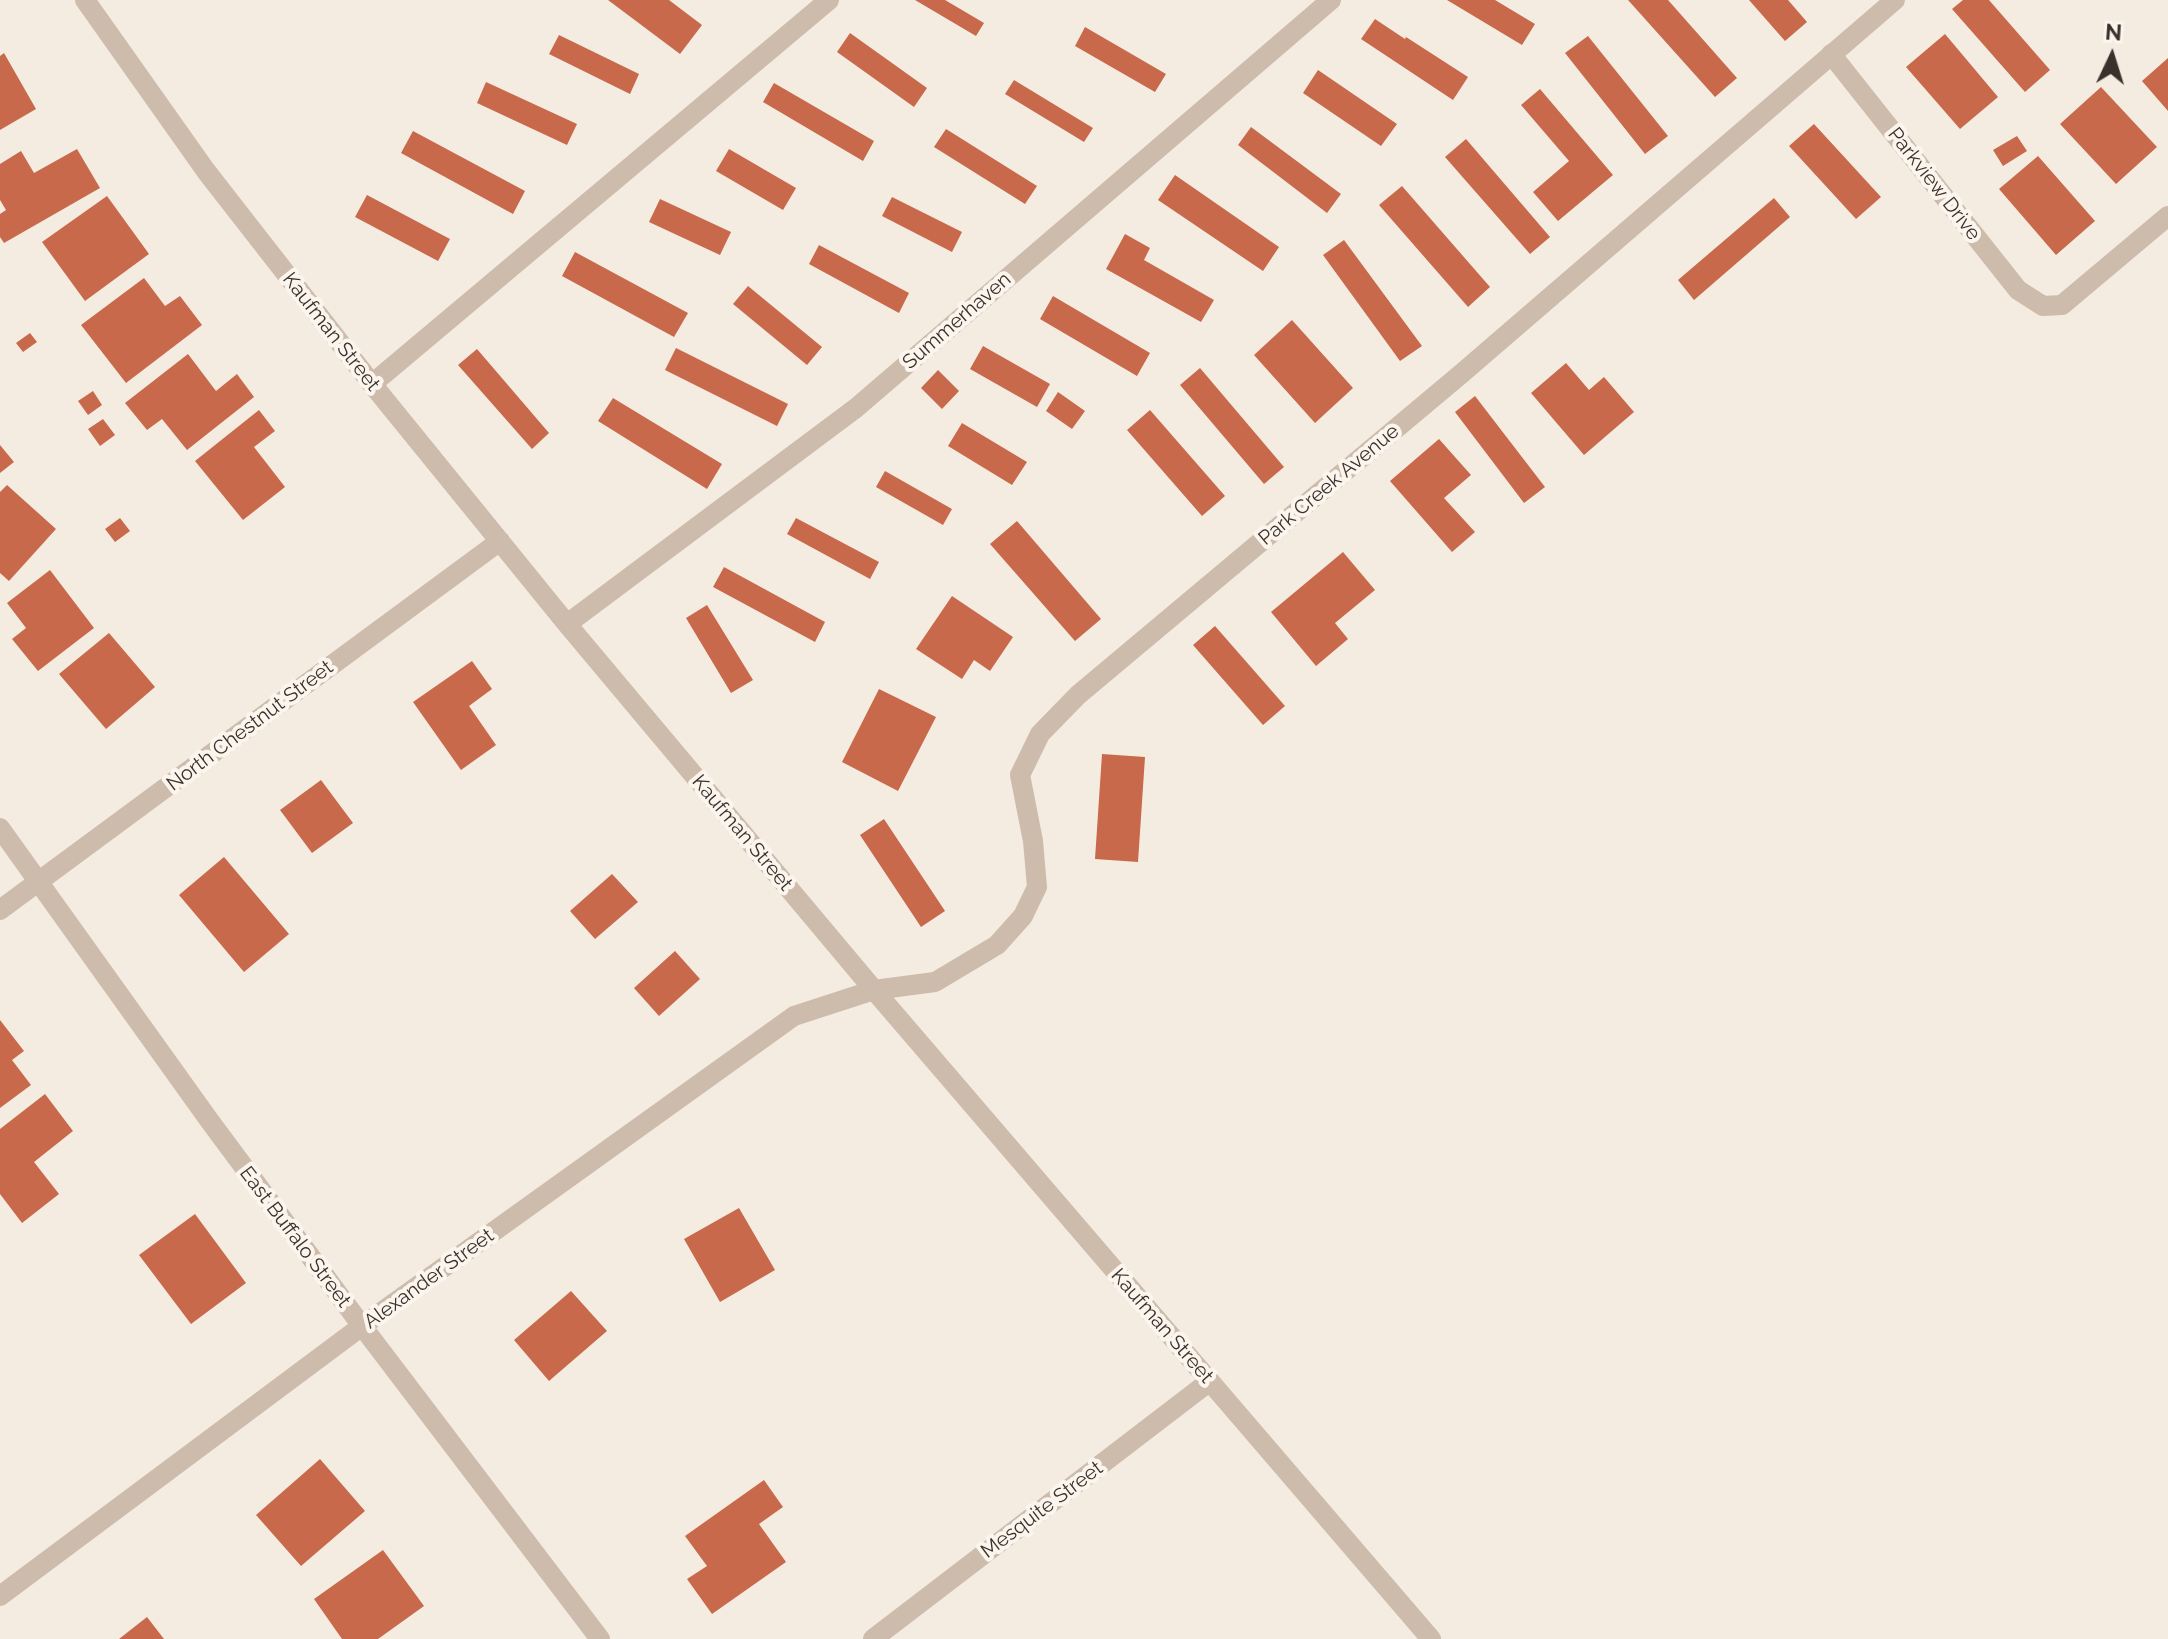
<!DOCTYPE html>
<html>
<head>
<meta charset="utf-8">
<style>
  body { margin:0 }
  #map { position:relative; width:2168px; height:1639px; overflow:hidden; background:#f4ebe1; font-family:Raleway,sans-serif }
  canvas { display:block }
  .north { position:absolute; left:2072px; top:16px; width:80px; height:80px; -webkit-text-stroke:6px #fbf5ee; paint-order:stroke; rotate:4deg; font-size:22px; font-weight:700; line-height:32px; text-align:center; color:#3b302b }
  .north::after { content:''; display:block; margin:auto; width:28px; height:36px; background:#3b302b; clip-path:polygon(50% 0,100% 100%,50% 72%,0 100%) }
</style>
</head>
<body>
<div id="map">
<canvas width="2168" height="1639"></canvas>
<div class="north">N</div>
</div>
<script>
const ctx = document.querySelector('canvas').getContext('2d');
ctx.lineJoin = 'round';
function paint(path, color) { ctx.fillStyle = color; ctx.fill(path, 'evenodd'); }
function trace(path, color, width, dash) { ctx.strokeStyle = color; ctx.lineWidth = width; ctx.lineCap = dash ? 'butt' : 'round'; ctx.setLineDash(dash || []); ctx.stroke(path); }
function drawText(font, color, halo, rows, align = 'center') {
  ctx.font = font + ' Raleway,sans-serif'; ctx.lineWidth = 8; ctx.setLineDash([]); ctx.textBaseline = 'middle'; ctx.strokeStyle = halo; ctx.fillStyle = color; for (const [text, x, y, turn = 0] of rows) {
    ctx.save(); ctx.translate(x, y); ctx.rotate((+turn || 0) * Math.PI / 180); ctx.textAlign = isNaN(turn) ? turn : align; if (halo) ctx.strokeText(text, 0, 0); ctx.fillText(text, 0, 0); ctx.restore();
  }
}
paint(new Path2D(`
  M608,0H669L702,25L680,54Z
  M915,0H945L984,23L976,36Z
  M1447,0H1495L1535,24L1522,45Z
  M1628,0H1668L1737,78L1715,97Z
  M1749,0H1788L1807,22L1785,41Z
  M1963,0H1989L2050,70L2025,92L1952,9Z
  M1375,19L1405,39L1406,37L1468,77L1453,100L1361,39Z
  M1085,27L1166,74L1155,92L1075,46Z
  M850,33L927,88L914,107L837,52Z
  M1945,34L1998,97L1960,129L1906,67Z
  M559,35L639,74L630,94L549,54Z
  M1588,36L1668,136L1645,154L1565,53Z
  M4,53L36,109L0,130V56Z
  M2168,58V111L2142,81Z
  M1318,70L1397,124L1381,146L1303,93Z
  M1014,80L1093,128L1084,142L1005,94Z
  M486,82L577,124L567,145L477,103Z
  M774,83L874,141L863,161L763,102Z
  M2101,87L2157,147L2116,184L2060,124Z
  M1540,89L1613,175L1558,221L1533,192L1569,161L1521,105Z
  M1814,124L1881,197L1856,219L1789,146Z
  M1251,127L1341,194L1327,213L1238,145Z
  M946,129L1037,186L1025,204L934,147Z
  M413,131L525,191L513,214L401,153Z
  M2017,136L2027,151L2003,166L1993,150Z
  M1466,139L1550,237L1530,254L1445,157Z
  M77,149L100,188L4,243L0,237V214L6,210L0,200V164L21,151L34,173Z
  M729,149L796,188L783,210L716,171Z
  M2038,156L2095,221L2056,255L1999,189Z
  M1175,175L1279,247L1263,271L1158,200Z
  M1402,186L1490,287L1468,307L1379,205Z
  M367,195L450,239L438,261L355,217Z
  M107,196L149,254L85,301L42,242Z
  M892,197L962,232L952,252L882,216Z
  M1774,198L1790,217L1694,300L1678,280Z
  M660,199L731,232L720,255L649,222Z
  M1125,234L1150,248L1144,260L1214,300L1201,322L1106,269Z
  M1344,240L1422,346L1400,361L1323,255Z
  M819,245L909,293L899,313L809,264Z
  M575,252L688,313L674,337L562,276Z
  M144,278L165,306L180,296L202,325L126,383L81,325Z
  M748,286L822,347L807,365L733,304Z
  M1053,296L1150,353L1137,376L1040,319Z
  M1292,320L1353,388L1315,423L1254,355Z
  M30,333L37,342L23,352L16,343Z
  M983,346L1050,384L1037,407L970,369Z
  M676,348L788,404L777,426L665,370Z
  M477,349L549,433L532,449L458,365Z
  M188,354L216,391L237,374L254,397L187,450L162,419L147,430L125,403Z
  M1566,363L1589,390L1604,377L1634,412L1584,455L1531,393Z
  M1200,368L1284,467L1264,484L1180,385Z
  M938,370L959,391L942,409L921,388Z
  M93,391L102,405L88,415L78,401Z
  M1058,392L1085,411L1072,429L1046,411Z
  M1475,396L1545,487L1524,503L1455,412Z
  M613,398L722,464L707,489L598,421Z
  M259,410L275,431L254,447L285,487L243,520L195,461Z
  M1150,410L1225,496L1202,516L1127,430Z
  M103,419L115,435L100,446L88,429Z
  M962,423L1027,462L1012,485L948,446Z
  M1439,439L1471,475L1444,498L1475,532L1452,552L1390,481Z
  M0,445L14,462L0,473Z
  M885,471L952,509L943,525L876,487Z
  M7,485L56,529L9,581L0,573V492Z
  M120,518L130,531L115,542L105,529Z
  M796,518L879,562L870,579L787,534Z
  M1017,521L1101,619L1075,641L990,544Z
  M1343,552L1375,590L1335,623L1348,639L1316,666L1271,612Z
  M724,567L825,622L815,642L713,587Z
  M50,570L94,628L38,671L12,639L26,628L7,603Z
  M952,596L1013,637L990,671L974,660L962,679L916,649Z
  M707,605L753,680L731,693L686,618Z
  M1215,626L1285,706L1263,725L1193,645Z
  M109,633L155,687L106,729L59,674Z
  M472,661L492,689L469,706L496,745L461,770L413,702Z
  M879,689L936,717L898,791L842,762Z
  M1102,754L1145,757L1138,862L1095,859Z
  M321,780L353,823L312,853L280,810Z
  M884,819L945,911L921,927L860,835Z
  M224,857L289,934L244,972L179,895Z
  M612,874L638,902L595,939L570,911Z
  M675,951L700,979L659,1016L634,988Z
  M0,1020L24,1051L12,1060L31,1085L0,1108Z
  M45,1094L73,1131L34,1162L59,1194L22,1223L0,1194V1129Z
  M739,1208L775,1270L720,1302L684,1239Z
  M195,1214L246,1283L191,1324L139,1255Z
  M571,1291L607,1331L549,1381L514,1340Z
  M320,1459L365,1511L301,1566L256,1515Z
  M764,1480L783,1507L759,1524L786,1562L712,1614L687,1579L707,1566L685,1536Z
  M383,1550L424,1606L378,1639H342L314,1599Z
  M147,1617L164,1639H119Z`), '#c8694b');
trace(new Path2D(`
  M85,0L206,171L372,384L567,624L874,990L1431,1639
  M1831,54L2018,290L2043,306L2062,305L2168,216
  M372,384L829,0
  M567,624L856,408L1331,0
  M0,828L209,1120L362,1326L600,1639
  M0,910L500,541
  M0,1596L362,1326L794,1016L874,990L935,982L997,945L1023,916L1037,887L1033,841L1020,775L1040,734L1078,695L1461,374L1895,0
  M873,1639L1210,1381`), '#cdbbac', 20);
drawText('20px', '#3b302b', '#fbf5ee', [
  ["Parkview Drive",1934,184,52],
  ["Summerhaven",957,321,-41],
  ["Kaufman Street",331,332,52],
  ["Park Creek Avenue",1329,485,-40],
  ["North Chestnut Street",250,726,-37],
  ["Kaufman Street",742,833,50],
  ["East Buffalo Street",295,1237,53],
  ["Alexander Street",429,1279,-36],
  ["Kaufman Street",1162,1326,49],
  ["Mesquite Street",1042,1510,-37]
]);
</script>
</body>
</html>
